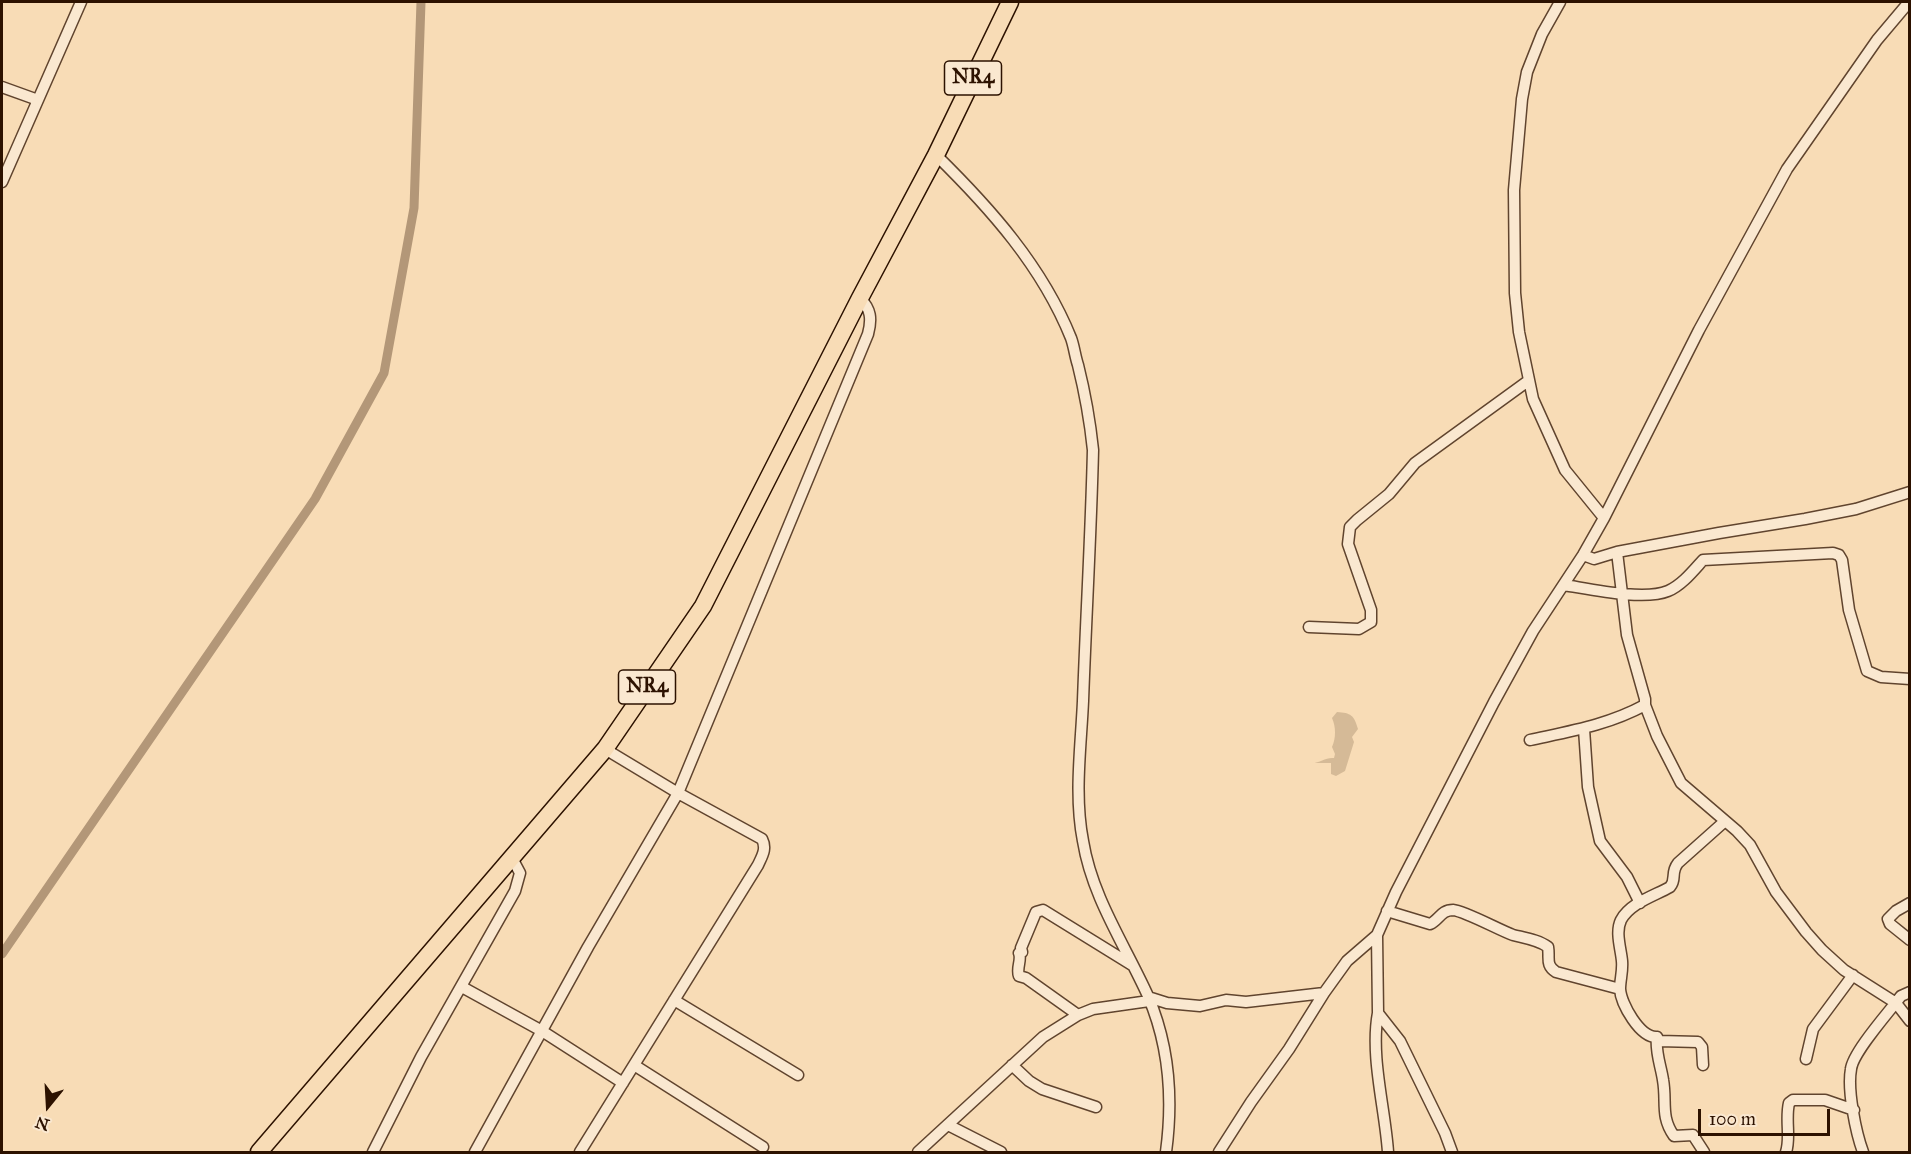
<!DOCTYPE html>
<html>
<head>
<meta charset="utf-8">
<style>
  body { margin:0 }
  #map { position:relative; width:1911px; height:1154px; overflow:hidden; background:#f8dcb6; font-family:"IM FELL Great Primer",serif }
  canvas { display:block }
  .frame { position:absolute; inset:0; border:3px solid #2d1200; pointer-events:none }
  .north { position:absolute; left:18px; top:1076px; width:60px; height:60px; -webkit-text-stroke:4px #fae8d0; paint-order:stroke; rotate:198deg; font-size:16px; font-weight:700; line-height:24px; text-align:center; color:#2d1200 }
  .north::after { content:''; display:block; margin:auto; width:21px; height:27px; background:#2d1200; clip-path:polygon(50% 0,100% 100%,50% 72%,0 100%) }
  .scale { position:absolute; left:1698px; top:1109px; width:132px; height:27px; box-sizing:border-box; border:3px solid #2d1200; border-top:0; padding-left:8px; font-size:18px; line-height:21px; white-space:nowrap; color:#2d1200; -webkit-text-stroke:4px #fae8d0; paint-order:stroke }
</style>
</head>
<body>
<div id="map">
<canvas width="1911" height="1154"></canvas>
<div class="frame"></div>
<div class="north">N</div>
<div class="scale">100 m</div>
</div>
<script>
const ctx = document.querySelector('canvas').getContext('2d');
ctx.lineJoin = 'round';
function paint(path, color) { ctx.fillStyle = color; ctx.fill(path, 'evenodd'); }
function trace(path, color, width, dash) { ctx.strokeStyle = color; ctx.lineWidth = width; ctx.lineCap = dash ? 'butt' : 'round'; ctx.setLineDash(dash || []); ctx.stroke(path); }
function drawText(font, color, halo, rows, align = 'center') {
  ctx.font = font + ' "IM FELL Great Primer",serif'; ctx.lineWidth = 4.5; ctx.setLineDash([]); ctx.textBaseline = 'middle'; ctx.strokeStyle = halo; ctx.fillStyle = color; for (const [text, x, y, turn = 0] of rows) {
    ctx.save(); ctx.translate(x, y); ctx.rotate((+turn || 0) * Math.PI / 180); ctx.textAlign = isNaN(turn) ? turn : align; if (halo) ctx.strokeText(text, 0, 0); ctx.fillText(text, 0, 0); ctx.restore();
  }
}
paint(new Path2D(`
  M1337,712C1351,713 1354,715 1358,729L1352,737L1354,742L1345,771L1336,776L1331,774V763H1312C1320,763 1326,757 1334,758L1335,754L1332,747C1336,738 1336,727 1332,718Z`), '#d5ba97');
trace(new Path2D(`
  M2,954L315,499L384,373L414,208L421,2`), '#b39778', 9);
const minor = new Path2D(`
  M1560,2L1542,34L1527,72L1522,99L1514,190L1515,293L1519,332L1533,399L1565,470L1604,518
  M2,87L38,100
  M936,155C990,208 1042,266 1071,338C1074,346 1075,356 1078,365C1085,393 1090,421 1093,450C1091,534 1086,617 1083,701C1081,747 1074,795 1083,841C1092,897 1125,945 1148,996C1169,1045 1173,1100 1166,1152
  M2,182L81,2
  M1617,552L1627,635L1645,699V705L1657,736L1681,783L1737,831L1750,845L1776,892L1806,932L1822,950L1844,970L1896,1003L1910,1021
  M1583,555L1594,559L1617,552L1719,533L1805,519L1856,509L1910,492
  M1564,585C1590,589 1644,601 1668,591C1682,585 1693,571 1703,560L1833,553L1839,555L1842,560L1849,610L1867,671L1881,677L1910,679
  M1309,627L1359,629L1371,622V610L1348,544L1350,527L1357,520L1389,494L1415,463L1528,381
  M1584,729L1588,787L1600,841L1627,877L1640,903
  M1530,740C1571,731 1608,725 1645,705
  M1910,903L1896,911L1888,919L1890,924L1910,940
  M1387,911L1430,924C1439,920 1441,910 1453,910C1465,911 1499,930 1513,935C1525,938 1539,940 1548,947C1550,958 1545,965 1556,972L1620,989
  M462,987L542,1031L623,1083
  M1148,997L1167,1003L1200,1006L1226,1000L1246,1002L1324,993
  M674,1000L798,1075
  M1378,1013C1370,1056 1385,1108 1388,1152
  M1078,1015L1026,978L1019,976C1016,968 1022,960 1019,953L1022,952L1021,948L1036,912L1043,910L1132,965
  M1657,1037C1655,1052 1661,1066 1663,1080C1667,1102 1660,1116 1674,1136L1693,1135L1704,1152
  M1806,1059L1813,1029L1853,975
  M634,1065L763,1147
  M1012,1065L1029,1081L1042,1089L1096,1107
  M1703,1065L1702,1047L1698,1042L1659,1041L1657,1037C1640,1038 1621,1004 1620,989C1620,980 1623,971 1622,961C1621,949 1615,932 1621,920C1630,903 1654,896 1670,887C1677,879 1670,873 1678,863L1724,822
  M948,1125L1001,1152
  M373,1152L421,1057L515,891L520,873L512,858
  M475,1152L588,947L678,793L868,334C872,319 871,309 860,298
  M580,1152L758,865C762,856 767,849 762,839L678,793L605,749
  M918,1152L1043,1037L1078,1015L1093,1009L1149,1001
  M1219,1152L1251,1102L1289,1049L1324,993L1347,961L1377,935
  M1452,1152L1445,1133L1400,1041L1378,1013L1377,935L1396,892L1494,702L1533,631L1583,555L1604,518L1699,330L1787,169L1877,40L1909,2
  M1786,1152C1791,1137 1785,1120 1789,1103L1793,1100H1825L1854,1110
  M1863,1152C1856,1133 1847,1090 1851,1069C1853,1052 1889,1012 1901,996L1910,992`);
const highway = new Path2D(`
  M259,1152L605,749L703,606L860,298L936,155L1010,2`);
trace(minor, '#60442e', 13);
trace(highway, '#2d1200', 19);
trace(minor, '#fae8d0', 10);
trace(highway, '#f8dcb6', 16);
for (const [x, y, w] of [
  [973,78,57],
  [647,687,57]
]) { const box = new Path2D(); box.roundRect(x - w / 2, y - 17, w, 34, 4.5); ctx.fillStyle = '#fae8d0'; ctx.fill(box); trace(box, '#2d1200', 1.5); }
drawText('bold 20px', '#2d1200', null, [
  ["NR4",973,78],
  ["NR4",647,687]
]);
</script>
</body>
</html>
